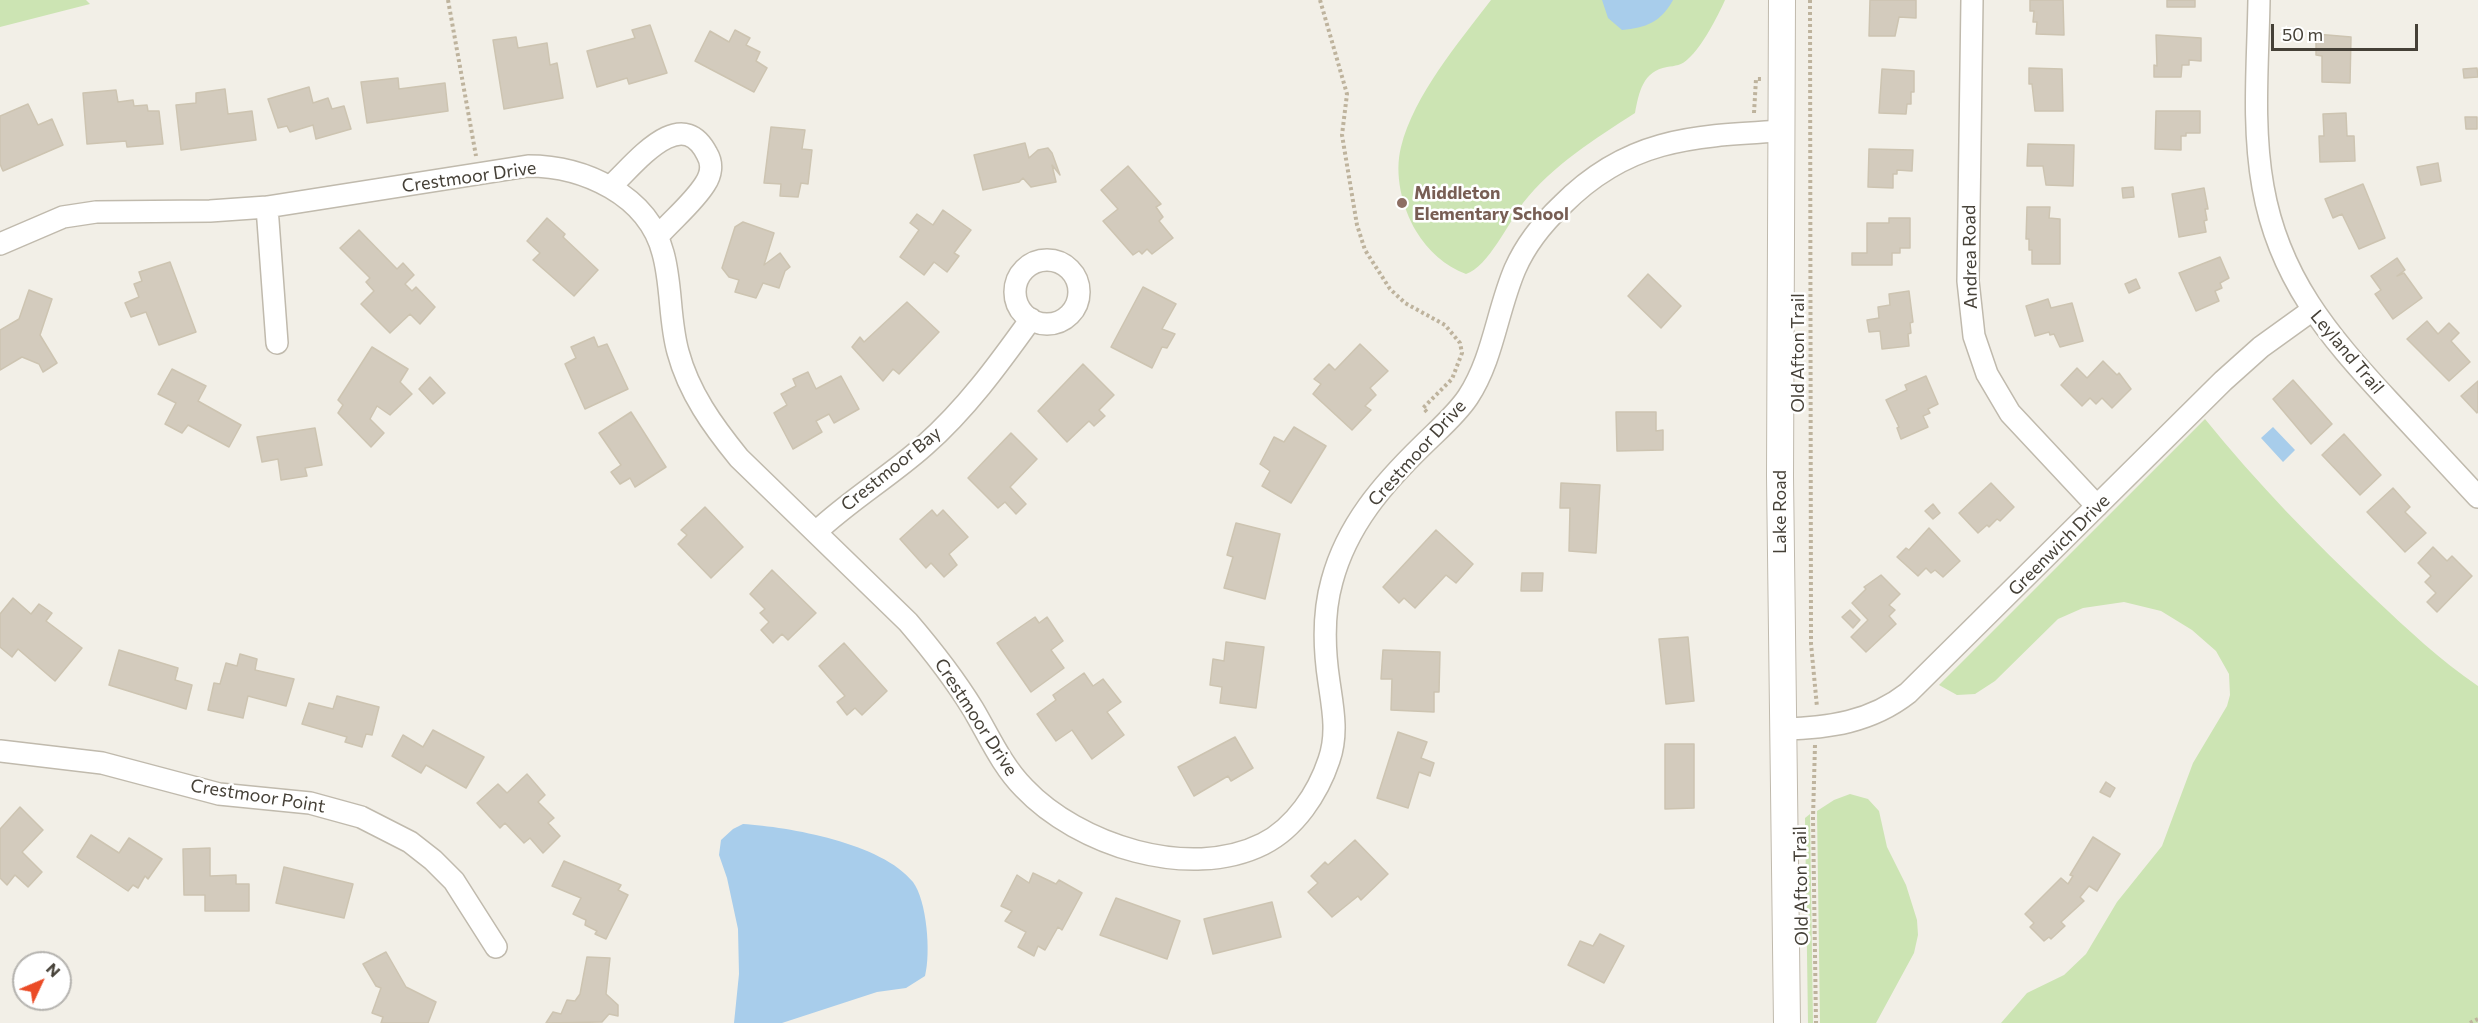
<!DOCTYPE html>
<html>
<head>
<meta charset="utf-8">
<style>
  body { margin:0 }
  #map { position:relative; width:2478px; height:1023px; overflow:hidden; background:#f2efe7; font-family:Commissioner,sans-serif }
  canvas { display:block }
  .north { position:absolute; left:12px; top:951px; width:60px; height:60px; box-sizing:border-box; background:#fff; border:2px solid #b5b3af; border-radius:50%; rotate:46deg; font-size:16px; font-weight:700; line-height:24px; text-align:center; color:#454037 }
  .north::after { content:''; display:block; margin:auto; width:21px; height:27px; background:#eb4b26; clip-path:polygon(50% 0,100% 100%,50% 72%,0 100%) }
  .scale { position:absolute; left:2271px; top:24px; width:147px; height:27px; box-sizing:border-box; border:3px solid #454037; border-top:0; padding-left:8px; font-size:18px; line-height:21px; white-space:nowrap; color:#454037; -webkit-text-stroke:4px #fff; paint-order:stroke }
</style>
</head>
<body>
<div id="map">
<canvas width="2478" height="1023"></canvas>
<div class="north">N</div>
<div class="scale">50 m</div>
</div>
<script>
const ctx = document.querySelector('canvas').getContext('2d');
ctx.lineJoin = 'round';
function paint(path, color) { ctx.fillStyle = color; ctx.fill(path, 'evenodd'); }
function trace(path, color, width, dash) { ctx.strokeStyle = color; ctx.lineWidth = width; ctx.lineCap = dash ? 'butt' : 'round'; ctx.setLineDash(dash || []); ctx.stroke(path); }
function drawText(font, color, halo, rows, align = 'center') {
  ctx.font = font + ' Commissioner,sans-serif'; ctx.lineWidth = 5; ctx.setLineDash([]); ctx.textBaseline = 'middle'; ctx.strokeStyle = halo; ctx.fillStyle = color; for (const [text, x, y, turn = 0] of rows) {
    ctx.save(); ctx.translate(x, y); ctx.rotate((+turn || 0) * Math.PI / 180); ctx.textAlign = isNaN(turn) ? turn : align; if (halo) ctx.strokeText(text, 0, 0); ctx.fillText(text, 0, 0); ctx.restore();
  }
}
paint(new Path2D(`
  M0,0H86L90,4L0,27Z
  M1491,0H1725C1718,16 1702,47 1688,59C1682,65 1675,66 1667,67C1643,71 1639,92 1635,113C1596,138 1552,166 1523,203C1509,222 1488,267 1466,274C1445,266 1428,251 1416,231C1402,207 1394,174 1401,147C1414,95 1459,42 1491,0Z
  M2205,419C2256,482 2314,542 2374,598C2407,629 2440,660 2478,686V1023H2001L2027,993L2064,975L2086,954L2117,902L2162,846L2193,763L2227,706L2230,695L2229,674L2216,651L2192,630L2161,611L2124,602L2083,608L2058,619L1995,681L1975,694L1957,695L1939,685Z
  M1850,794L1868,799L1879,811L1887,847L1906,885L1917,920L1918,935L1914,953L1876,1023H1820L1817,811L1834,800Z
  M1810,814L1813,1023H1808L1805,818Z`), '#cce4b3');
paint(new Path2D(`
  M1602,0H1673C1661,22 1646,28 1622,30L1608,18Z
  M2273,427L2295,450L2283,462L2261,438Z
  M743,824C789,827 882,843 913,882C927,901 931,953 925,976L906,988L877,992L782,1023H734L739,974L738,929L727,878L719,855L721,840L733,829Z`), '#a8cdeb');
const building = new Path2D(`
  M1870,0H1916V18L1899,17L1895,36H1869Z
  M2030,0H2063L2064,35L2036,34L2037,22H2033L2034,11H2030Z
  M2167,0H2195V7H2167Z
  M650,25L667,73L629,84L627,78L597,87L587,51L635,38L632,30Z
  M735,30L750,38L746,45L760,52L756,61L767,68L754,92L695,61L710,31L729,42Z
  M2316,34L2351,37L2350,83L2322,82V56L2316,55Z
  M2156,35L2201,38V61L2189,60V65H2182L2181,77H2154V65L2157,66Z
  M516,37L518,48L547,43L550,65L557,63L563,98L504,109L493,40Z
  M2029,68L2062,69L2063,111H2035L2032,84H2029Z
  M2477,68L2478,77L2464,78L2463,69Z
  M1882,69L1914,71V92H1911V104H1907L1906,114L1879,113Z
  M398,78L399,89L445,83L448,111L367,123L361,82Z
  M309,87L313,103L328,98L332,109L344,106L351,129L316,139L313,125L290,132L287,126L278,128L268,99Z
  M225,89L228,114L252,111L256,140L181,150L176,105L196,103V93Z
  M116,90L118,102L133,100L134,106L147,105L148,111H159L163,144L127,147L126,141L87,144L83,93Z
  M28,104L38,125L52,119L63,145L3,171L0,164V116Z
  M2156,111H2200V133H2186V136H2181V150L2155,149Z
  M2346,113L2347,136H2354L2355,161L2320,162L2319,136H2324L2323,114Z
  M2465,117H2477V129H2466Z
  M771,127L805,130L802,149L812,150L808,184L801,183L798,197L780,196L781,184L764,183Z
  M1025,143L1029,158L1038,150L1048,148L1052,153L1060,175L1052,165L1056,182L1031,187L1023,178L1019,182L983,190L974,155Z
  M2028,144L2074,145L2073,186L2046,185L2043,166H2027Z
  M1869,149L1913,150L1912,171L1897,170V174H1893V188L1868,187Z
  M2438,163L2441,181L2421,185L2417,167Z
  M1128,166L1161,204L1156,207L1163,217L1159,221L1173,238L1152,254L1147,249L1142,254L1139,251L1133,255L1103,221L1118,209L1101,190Z
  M2363,184L2385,238L2359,249L2342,214L2333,218L2325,199Z
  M2133,187L2134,197L2123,198L2122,188Z
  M2204,188L2208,209H2205L2207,220L2204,221L2206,232L2179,237L2172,194Z
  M2027,207H2050L2049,218L2060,219V264H2032V250H2029V239H2026Z
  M943,210L971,230L954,253L959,256L947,272L934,262L924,275L900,257L919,230L910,223L917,214L933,225Z
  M547,218L565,234L563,237L598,270L574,296L533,260L540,253L527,241Z
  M1889,218H1910V248H1900V253H1892V265H1852V253H1867V223H1889Z
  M743,222L774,233L764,265L780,253L790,267L785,271L779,288L763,283L756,298L735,292L739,280L729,277L722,268L735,227Z
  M359,230L397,269L403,263L414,275L405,284L412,291L416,287L435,307L420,324L410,314L390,333L361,304L374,291L366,282L370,278L340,248Z
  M2220,257L2229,278L2220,283L2222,288L2215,291L2219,301L2196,311L2179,273Z
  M2397,258L2405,270L2397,276L2404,273L2422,298L2393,319L2375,294L2381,290L2371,276Z
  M170,262L196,332L159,345L146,312L131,317L125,303L139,297L134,284L142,281L139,272Z
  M1648,274L1681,306L1661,328L1628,296Z
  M2136,279L2140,288L2129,293L2125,284Z
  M1143,287L1176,304L1162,329L1175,334L1167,348L1162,347L1152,368L1111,347Z
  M29,290L52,299L40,335L57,363L43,372L39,364L22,357L0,370V330L19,319Z
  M1909,291L1913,322L1910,323L1911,333L1908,334L1909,346L1882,349L1880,331L1869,332L1867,320L1879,318L1878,307L1890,305L1889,294Z
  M2048,299L2051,308L2072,303L2083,341L2060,347L2054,334L2050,335L2049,332L2035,336L2026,306Z
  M907,302L939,332L899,374L893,369L883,381L852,347L860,337L864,342Z
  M2427,321L2438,334L2449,323L2459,333L2451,341L2470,362L2449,381L2407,339Z
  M594,337L598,347L607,344L628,389L585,409L565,364L576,358L571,347Z
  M1360,344L1388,371L1370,388L1376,395L1365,406L1371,410L1352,430L1313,394L1321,384L1314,379L1329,364L1335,370Z
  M372,347L408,369L400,382L412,394L390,415L377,406L370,419L384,433L371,447L338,413L343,405L338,400Z
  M2103,361L2117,375L2119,373L2131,389L2112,408L2102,398L2096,404L2090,398L2082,406L2061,385L2077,368L2087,378Z
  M1083,364L1114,395L1099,410L1105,416L1094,426L1089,421L1067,442L1038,411Z
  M172,369L206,386L198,401L241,425L229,447L188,425L182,433L165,424L176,403L158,394Z
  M808,372L816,389L841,376L859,409L834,423L829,414L816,421L822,432L793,449L774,413L787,405L781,394L796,386L793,379Z
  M1926,376L1938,404L1928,409L1930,413L1923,416L1928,427L1901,439L1897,428L1899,427L1886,400L1907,390L1905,385Z
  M430,377L445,393L433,404L419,389Z
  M2293,380L2332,424L2311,444L2273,399Z
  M2478,381V411L2477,413L2461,396Z
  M631,412L666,467L635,487L630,478L620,484L611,472L621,465L599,433Z
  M1616,412H1656V431L1663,430V450L1617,451Z
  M1294,427L1326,446L1291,503L1262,486L1270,471L1260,464L1274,437L1284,442Z
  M315,428L322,465L305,468L307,476L281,480L278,459L262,462L257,437Z
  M1011,433L1037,459L1010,487L1026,504L1016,514L1005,502L998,508L968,478Z
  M2344,434L2381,475L2360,495L2322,455Z
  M1561,483L1600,485L1596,553L1569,551L1570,508H1560Z
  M1991,483L2014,507L2000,521L1997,519L1989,527L1987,525L1978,533L1959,513Z
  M2393,488L2410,507L2405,512L2426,533L2405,552L2367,512Z
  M1933,504L1940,513L1933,519L1925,511Z
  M705,507L743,547L711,578L678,544L687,535L681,530Z
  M932,510L937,516L943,510L968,537L949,554L957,565L944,577L931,563L926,568L900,539Z
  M1236,523L1280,534L1265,599L1224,588L1233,557L1227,555Z
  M1929,528L1960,561L1943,577L1935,570L1931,573L1926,568L1918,576L1897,557L1906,548L1909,550Z
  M1436,530L1473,564L1456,583L1446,575L1415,608L1404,598L1399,603L1383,587Z
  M2433,547L2447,561L2452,556L2472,576L2437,612L2427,602L2436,593L2425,582L2431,576L2418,563Z
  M772,570L816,613L788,640L782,634L773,643L761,630L769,622L760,613L765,609L750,594Z
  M1522,573H1543L1542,591H1521Z
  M1881,575L1900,594L1889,605L1895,610L1889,616L1896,624L1866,652L1851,637L1868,620L1852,603L1866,589L1864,587Z
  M13,598L31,614L39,604L52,613L46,621L82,648L55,681L18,649L12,657L0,647V614Z
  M1850,610L1860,620L1853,628L1842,617Z
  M1035,617L1039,623L1047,617L1063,641L1051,650L1064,668L1031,692L997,643Z
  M1688,637L1694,701L1666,704L1659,639Z
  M1226,642L1264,647L1256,708L1220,703L1222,687L1210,685L1213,659L1224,661Z
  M844,643L887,691L862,715L855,708L847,715L837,702L845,696L819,666Z
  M119,650L178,668L175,680L192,685L186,709L109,685Z
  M1383,650L1440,652L1439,692H1434V712L1391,710L1392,679H1381Z
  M240,654L257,659L255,670L294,679L286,706L248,696L243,718L208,710L214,683L220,684L226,663L237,666Z
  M1084,673L1093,686L1103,679L1121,702L1107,712L1124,735L1092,759L1072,730L1056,741L1037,714L1056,700L1053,695Z
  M337,696L379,707L372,735L366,734L362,747L345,742L347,737L302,724L309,703L333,709Z
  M433,730L484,757L466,788L426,765L421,773L392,756L403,735L423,747Z
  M1398,732L1427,742L1421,758L1434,763L1430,776L1419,772L1408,808L1377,798Z
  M1235,737L1253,768L1231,781L1228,776L1194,796L1178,767Z
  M1665,744H1694V808L1665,809Z
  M527,774L545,795L538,802L554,818L548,823L560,836L543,853L530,838L524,843L505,823L500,828L477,803L498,784L507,793Z
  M2106,782L2115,788L2110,797L2100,792Z
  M20,807L43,830L22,852L42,872L28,887L15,875L7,885L0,878V829Z
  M91,835L119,853L129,838L162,859L148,879L145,876L138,888L133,885L128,891L77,857Z
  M2093,837L2120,854L2097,891L2089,886L2080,897L2084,901L2061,922L2065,926L2051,939L2049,937L2044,941L2030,927L2034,923L2025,914L2061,878L2068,884L2073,876L2070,875Z
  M1355,840L1388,874L1361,900L1358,896L1332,917L1308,892L1318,883L1311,876L1325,862L1328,865Z
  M210,848V876L236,875V884H249V911H205V895H184L183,849Z
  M564,861L621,885L618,890L628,895L606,939L595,934L597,931L585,925L586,920L573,914L581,898L552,886Z
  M284,867L353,884L344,918L276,903Z
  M1033,873L1056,884L1059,880L1082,893L1062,930L1058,927L1045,950L1038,946L1034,956L1018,947L1026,932L1005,921L1012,911L1001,906L1017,875L1029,883Z
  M1116,898L1180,921L1167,959L1100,935Z
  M1272,902L1281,937L1213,954L1204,919Z
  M1600,934L1624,946L1604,983L1568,965L1580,941L1593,946Z
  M386,952L406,987L436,1002L428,1023H381L383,1017L372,1013L381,988L376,986L363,964Z
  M587,957L610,958L606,994L618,1005V1016L609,1014L602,1022L546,1023L553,1012L561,1014L567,1000L575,1001L580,994Z`);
paint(building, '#d3cbbd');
trace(building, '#cdc4b1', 1.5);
const minor = new Path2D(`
  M1972,0L1968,281L1974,336L1987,374L2010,413L2097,506
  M2259,0C2258,62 2252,126 2263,187C2279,278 2328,335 2388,400C2418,432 2448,465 2478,497
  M611,186C636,163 681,103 707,154C713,164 711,175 705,184C693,203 673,219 658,236
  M267,207L277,343
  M0,244L63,217L96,212L210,211L267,207L528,166C584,166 648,195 663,253C672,285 669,320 678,352C689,393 713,426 739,458L908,622C932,650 954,678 973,709C989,736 1002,766 1024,788C1078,845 1189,881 1263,844C1295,828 1318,793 1329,760C1338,734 1333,709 1329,682C1324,649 1323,613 1332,581C1347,525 1383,484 1423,445C1438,430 1456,415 1468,397C1493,359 1497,311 1515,269C1526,244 1543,223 1562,205C1628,138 1694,136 1782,131
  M1015 292a32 32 0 1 1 64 0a32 32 0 1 1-64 0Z
  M816,532C850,500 889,477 924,446C966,409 998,365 1031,319
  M1783,729C1829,728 1871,722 1908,693L2223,381L2261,347L2311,311
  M0,751L102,763L219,794L310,803L361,817L410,842L433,860L454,881L496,947`);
const tertiary = new Path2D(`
  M1782,0L1780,476L1787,1023`);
trace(minor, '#c0baad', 24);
trace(tertiary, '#c0baad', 28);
trace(new Path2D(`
  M448,0L476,156
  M1320,0L1347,94L1342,135L1357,225L1365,250L1390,289L1405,303L1445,325L1460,343L1462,353L1452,379L1423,408L1428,413
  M1810,0L1811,644L1817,707
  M1754,113L1756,79H1762
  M1815,745L1813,818L1816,1023
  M2470,1023L2478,1019`), '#beb39d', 4, [3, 3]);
trace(minor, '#fff', 21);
trace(tertiary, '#fff', 26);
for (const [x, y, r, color] of [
  [1402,203,6,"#8d6e63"]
]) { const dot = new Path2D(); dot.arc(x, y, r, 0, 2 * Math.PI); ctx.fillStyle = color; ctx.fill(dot); trace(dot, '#fff', 2); }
drawText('18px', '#454037', '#fff', [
  ["Crestmoor Drive",469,177,-8],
  ["Andrea Road",1970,257,-91],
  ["Leyland Trail",2347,352,50],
  ["Old Afton Trail",1798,353,-90],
  ["Crestmoor Drive",1417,453,-48],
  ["Crestmoor Bay",891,469,-39],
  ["Lake Road",1780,512,-90],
  ["Greenwich Drive",2059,545,-45],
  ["Crestmoor Drive",976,717,57],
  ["Crestmoor Point",258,796,9],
  ["Old Afton Trail",1801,886,-91]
]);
drawText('bold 18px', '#785e54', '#fff', [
  ["Middleton",1414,193],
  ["Elementary School",1414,214]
], 'left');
</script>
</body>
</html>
